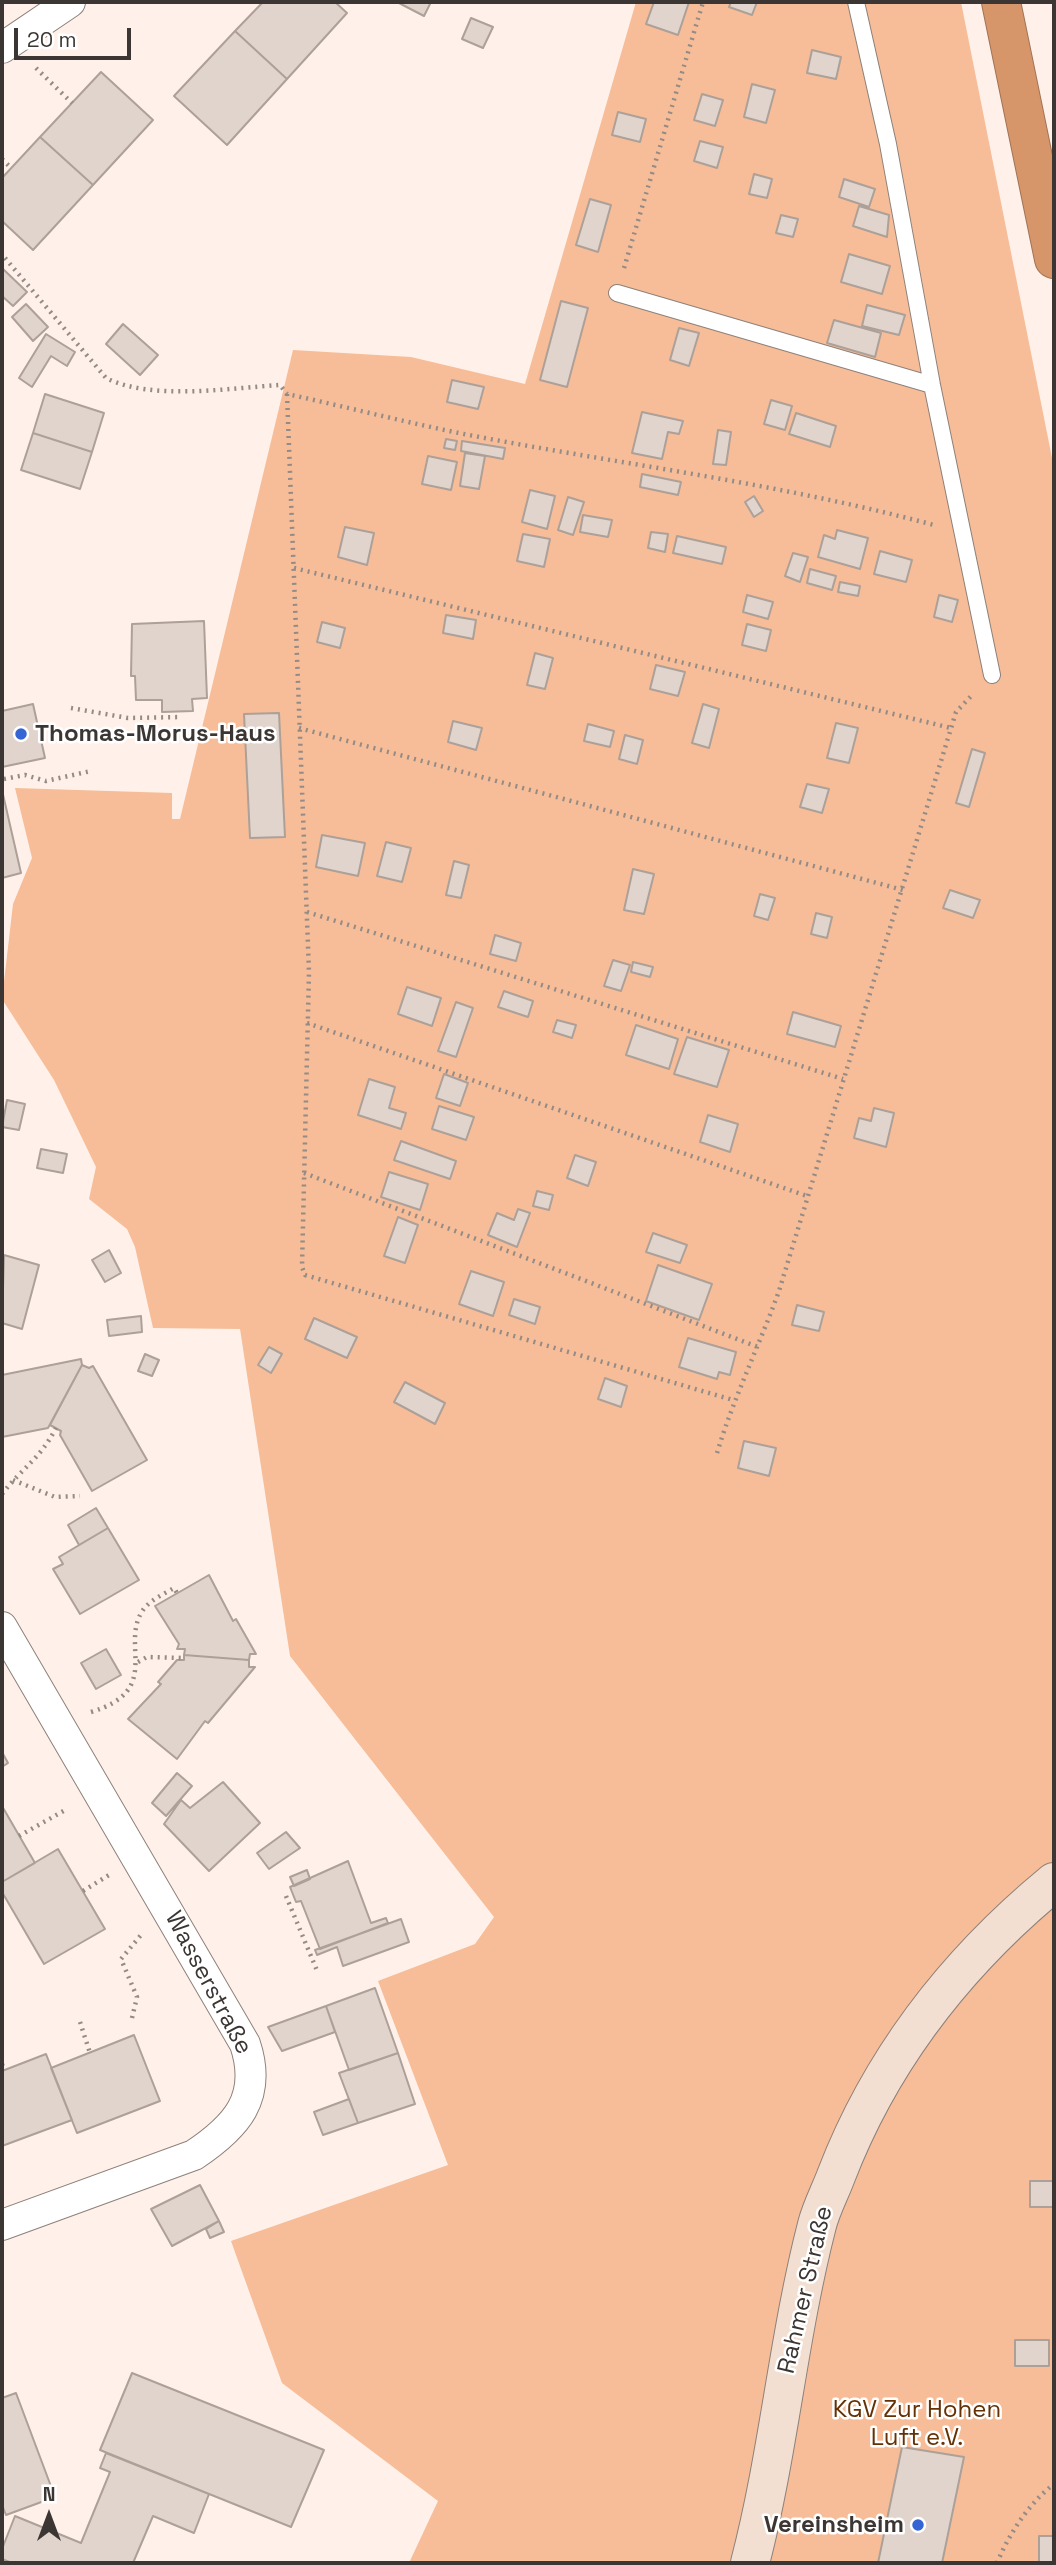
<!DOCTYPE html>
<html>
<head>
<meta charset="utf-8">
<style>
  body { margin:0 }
  #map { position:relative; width:1056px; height:2565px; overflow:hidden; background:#fff1e9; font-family:"Space Grotesk",sans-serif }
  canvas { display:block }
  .frame { position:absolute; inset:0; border:4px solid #3b3633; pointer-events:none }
  .north { position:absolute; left:14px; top:2481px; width:70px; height:70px; -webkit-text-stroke:5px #fff; paint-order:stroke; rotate:0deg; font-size:19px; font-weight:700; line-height:28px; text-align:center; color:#3b3633 }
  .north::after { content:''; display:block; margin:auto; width:24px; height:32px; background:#3b3633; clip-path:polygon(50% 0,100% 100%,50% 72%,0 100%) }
  .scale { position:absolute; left:14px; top:28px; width:117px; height:32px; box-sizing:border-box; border:4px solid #3b3633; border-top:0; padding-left:9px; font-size:21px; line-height:24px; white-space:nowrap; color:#3b3633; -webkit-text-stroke:5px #fff; paint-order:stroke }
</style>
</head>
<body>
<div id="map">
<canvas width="1056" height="2565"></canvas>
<div class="frame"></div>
<div class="north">N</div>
<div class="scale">20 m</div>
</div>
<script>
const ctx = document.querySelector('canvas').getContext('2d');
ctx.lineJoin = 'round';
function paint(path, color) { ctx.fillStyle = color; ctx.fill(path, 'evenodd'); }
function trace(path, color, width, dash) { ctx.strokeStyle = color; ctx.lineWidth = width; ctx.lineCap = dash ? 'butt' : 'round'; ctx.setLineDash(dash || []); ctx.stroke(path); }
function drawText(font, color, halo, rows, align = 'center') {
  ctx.font = font + ' "Space Grotesk",sans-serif'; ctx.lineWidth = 5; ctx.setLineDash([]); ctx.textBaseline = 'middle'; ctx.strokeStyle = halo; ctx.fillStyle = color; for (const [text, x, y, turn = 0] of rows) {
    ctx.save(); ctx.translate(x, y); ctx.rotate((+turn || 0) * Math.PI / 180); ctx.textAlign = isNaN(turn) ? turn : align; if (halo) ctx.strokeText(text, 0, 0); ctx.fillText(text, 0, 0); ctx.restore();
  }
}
paint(new Path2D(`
  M636,2H961L1054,468V2563H409L438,2501L282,2383L231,2241L448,2165L378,1981L475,1944L494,1917L290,1656L240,1329L153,1328L135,1247L127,1229L89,1199L96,1167L54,1080L2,999L13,904L32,858L15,788L172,793V819H180L293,350L411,357L525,384Z`), '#f6bd98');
const building = new Path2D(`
  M263,2H335L347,13L287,79L235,31Z
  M397,2H431L424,16Z
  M654,2H689L678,35L646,24Z
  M731,2H757L752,15L729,7Z
  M471,18L493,27L483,48L462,39Z
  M235,31L287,79L227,145L174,96Z
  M812,50L841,57L836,79L807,73Z
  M101,72L153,120L93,185L40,137Z
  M752,84L775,90L766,123L744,117Z
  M702,94L723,100L715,126L694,120Z
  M618,112L646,119L640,142L612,135Z
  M40,137L93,185L33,250L2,221V178Z
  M700,141L723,147L717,168L694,161Z
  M754,174L772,179L767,198L749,194Z
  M844,179L875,189L869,207L839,197Z
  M590,199L611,205L598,252L576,245Z
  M859,206L889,215L887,237L853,226Z
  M781,215L798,219L793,237L776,233Z
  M849,254L890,266L882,294L841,282Z
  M2,268L27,292L13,306L2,296Z
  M561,301L588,308L567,387L540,380Z
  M26,304L48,327L33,341L12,317Z
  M867,305L905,315L899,335L862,326Z
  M834,320L881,333L875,357L827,343Z
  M123,324L158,355L140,375L106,344Z
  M679,328L699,333L689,366L670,360Z
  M46,334L75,352L67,366L51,356L32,387L19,378Z
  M452,380L484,387L478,409L447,402Z
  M45,394L104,413L92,452L33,433Z
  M771,400L792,406L785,430L764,424Z
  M642,412L683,421L679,434L668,432L662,459L632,453Z
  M796,413L836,426L830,447L789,434Z
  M718,430L731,432L726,465L713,464Z
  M33,433L92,452L80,489L21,470Z
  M446,439L457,441L455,450L444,448Z
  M462,441L505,448L503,459L461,451Z
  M465,453L485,456L479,489L460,486Z
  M428,456L457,462L451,490L422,484Z
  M642,474L681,482L678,495L640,487Z
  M530,490L555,496L547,529L522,522Z
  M754,496L763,511L754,517L745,502Z
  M568,497L584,502L573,535L558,530Z
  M583,515L612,520L608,537L580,532Z
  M345,527L374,533L367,565L338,557Z
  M837,530L868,538L860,569L818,557L824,535L835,539Z
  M651,532L668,534L665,552L648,548Z
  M523,534L550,539L544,567L517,561Z
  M677,536L726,547L722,564L673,553Z
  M880,551L912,560L906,582L874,574Z
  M793,553L808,557L800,582L785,576Z
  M810,569L836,576L832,590L807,583Z
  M840,582L860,586L858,596L838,592Z
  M747,595L773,602L768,619L743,612Z
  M939,595L958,600L952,622L934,617Z
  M446,615L476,620L473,639L443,633Z
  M204,621L207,698L192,699L193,711L162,712V700H136L135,676H131L132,624Z
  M322,622L345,628L340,648L317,642Z
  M747,624L771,630L766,651L742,645Z
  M535,653L553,658L545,689L527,685Z
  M656,665L685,672L678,696L650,689Z
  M33,704L45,758L2,767V711Z
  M703,704L719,709L709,748L692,743Z
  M279,713L285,837L250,838L244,714Z
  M453,721L482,728L476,750L448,742Z
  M836,723L858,728L849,763L827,758Z
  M588,724L614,731L610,747L584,741Z
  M625,735L643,740L637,764L619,759Z
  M972,749L985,753L969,807L956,803Z
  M807,784L829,789L822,813L800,807Z
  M2,790L21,873L2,878Z
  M322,835L365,843L358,876L316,867Z
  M386,842L411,848L402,882L377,876Z
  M454,861L469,865L461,898L446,895Z
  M633,869L654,874L644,914L624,910Z
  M950,890L980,900L973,918L943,908Z
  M760,894L775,898L768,920L754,916Z
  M816,913L832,917L827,938L811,934Z
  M495,935L521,943L516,961L490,954Z
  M613,960L630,965L621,991L604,986Z
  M633,962L653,967L650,977L631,972Z
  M407,987L441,998L432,1026L398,1014Z
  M504,991L533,1001L528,1017L498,1007Z
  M456,1002L473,1008L456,1057L438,1051Z
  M793,1012L841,1026L835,1047L787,1034Z
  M557,1020L576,1025L572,1038L553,1032Z
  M636,1025L678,1039L669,1069L626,1055Z
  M687,1037L729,1050L717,1087L674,1074Z
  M444,1074L468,1083L460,1106L436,1098Z
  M369,1079L395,1087L389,1108L406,1113L401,1129L358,1115Z
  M7,1100L25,1104L19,1130L2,1127Z
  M439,1106L474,1117L466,1140L432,1129Z
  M874,1108L894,1113L886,1147L854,1138L859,1118L871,1121Z
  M708,1115L738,1124L730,1152L700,1142Z
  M401,1141L456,1161L450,1179L394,1160Z
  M41,1149L67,1154L63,1173L37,1168Z
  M575,1155L596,1162L588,1186L567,1178Z
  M389,1172L428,1184L420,1210L381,1197Z
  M537,1191L553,1195L549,1210L533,1206Z
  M518,1209L530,1213L517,1247L488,1235L497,1213L514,1220Z
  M398,1217L418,1225L405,1263L384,1256Z
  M653,1233L687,1245L680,1263L646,1252Z
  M109,1250L121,1273L105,1282L92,1260Z
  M4,1255L39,1265L22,1329L2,1323Z
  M658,1265L712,1284L699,1320L646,1301Z
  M471,1271L504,1282L493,1316L459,1304Z
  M514,1299L540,1307L535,1324L509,1315Z
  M797,1305L824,1312L819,1331L792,1325Z
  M141,1316L142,1332L109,1336L107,1320Z
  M314,1318L357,1337L347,1358L305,1339Z
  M688,1338L736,1352L730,1375L719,1372L717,1379L679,1367Z
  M269,1347L282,1354L271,1373L258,1365Z
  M145,1354L159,1360L152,1376L138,1371Z
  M81,1359L82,1365L48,1428L2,1437V1375Z
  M82,1365L89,1368L93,1366L147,1460L92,1491L60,1435L61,1431L50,1425Z
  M605,1378L627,1386L621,1407L598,1399Z
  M405,1382L445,1403L435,1424L394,1402Z
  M744,1441L776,1448L769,1476L738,1468Z
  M96,1508L108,1528L79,1545L68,1525Z
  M108,1528L139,1580L80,1614L53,1569L63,1564L59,1557Z
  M209,1575L233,1621L236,1619L256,1654H250L249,1660L184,1655L185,1649H177L179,1644L155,1606Z
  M106,1649L121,1675L96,1689L81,1663Z
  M184,1655L249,1660V1667H255L208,1723L205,1721L177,1759L128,1719L161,1684L158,1682L177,1660H184Z
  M2,1752L8,1763L2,1767Z
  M177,1773L192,1786L166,1816L152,1803Z
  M223,1782L260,1823L209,1871L164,1824L181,1800L190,1808Z
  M2,1806L35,1863L2,1882Z
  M286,1832L300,1848L269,1869L257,1853Z
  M58,1849L105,1929L44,1964L2,1892V1882Z
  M348,1861L371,1923L386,1918L388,1923L320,1949L301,1901L296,1902L290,1887Z
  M307,1870L310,1879L294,1886L290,1877Z
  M401,1919L409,1942L343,1966L337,1947L317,1955L315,1950Z
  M375,1988L398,2053L349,2070L326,2006Z
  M326,2006L335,2032L282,2051L268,2027Z
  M134,2035L160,2101L77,2133L51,2068Z
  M398,2053L415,2104L358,2123L339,2073Z
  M46,2054L72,2120L2,2146V2071Z
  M349,2099L358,2123L323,2135L314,2112Z
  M1030,2181H1054V2207H1030Z
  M200,2185L219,2221L172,2246L151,2209Z
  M219,2221L224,2232L210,2238L206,2229Z
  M1015,2340H1049V2366H1015Z
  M132,2373L324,2450L291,2527L100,2450Z
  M16,2393L55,2497L6,2515L2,2505V2398Z
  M902,2447L964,2457L942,2563H878Z
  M106,2453L209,2494L194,2533L153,2516L133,2563H12L2,2559V2549L15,2516L81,2543L110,2472L100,2468Z
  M1039,2536H1054V2562H1039Z`);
paint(building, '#e1d4cc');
trace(building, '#aca098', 2);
const service = new Path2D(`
  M856,2L888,144L932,385L992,675
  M617,293L932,385`);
const minor = new Path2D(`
  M2,48L70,2
  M2,1627L245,2044C263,2098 236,2127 194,2155L2,2225`);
const secondary = new Path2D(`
  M750,2563C779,2452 788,2337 817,2225C821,2209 830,2192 836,2176C881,2059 958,1961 1054,1882`);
const motorway = new Path2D(`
  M1001,2L1054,259`);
trace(service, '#8d817a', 18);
trace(minor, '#8d817a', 32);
trace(secondary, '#8d817a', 40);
trace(motorway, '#a07457', 40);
trace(new Path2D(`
  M36,68L72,103
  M2,159L11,168
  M5,258L106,378C152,401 229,388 280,385L287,394C347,407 408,423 469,435C625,465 778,483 934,525
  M624,268L703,2
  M287,394L309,972L302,1267L305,1275L733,1400
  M294,568L951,728
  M71,708L128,718L182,717
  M299,728L903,890
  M4,779L25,775L46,781L91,771
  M307,912L843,1079
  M307,1023L807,1196
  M304,1173L758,1347
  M717,1453C734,1397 759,1346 779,1291L956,712L973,694
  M13,1480L55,1497L80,1496
  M2,1494C23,1467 40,1459 56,1428
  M138,1662L147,1657L184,1658
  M91,1712C164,1690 119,1645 143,1610C150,1600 164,1594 174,1588L177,1593
  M19,1836L67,1809
  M83,1891L109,1875
  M286,1896L318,1973
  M132,2018L137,1997L121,1959L141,1935
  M80,2022L90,2053
  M2,2064L4,2070
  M997,2563C1009,2534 1029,2503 1054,2484`), '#948b86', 4.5, [2, 5]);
trace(service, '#fff', 16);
trace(minor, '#fff', 30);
trace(secondary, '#f3dfd2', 38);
trace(motorway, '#d7956a', 38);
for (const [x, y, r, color] of [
  [21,734,7,"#3564d4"],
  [918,2525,7,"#3564d4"]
]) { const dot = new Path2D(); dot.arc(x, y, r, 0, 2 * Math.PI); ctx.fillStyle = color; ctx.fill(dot); trace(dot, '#fff', 2.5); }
drawText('bold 24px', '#3b3633', '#fff', [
  ["Thomas-Morus-Haus",35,734],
  ["Vereinsheim",904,2525,"right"]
], 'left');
drawText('24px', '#3b3633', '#fff', [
  ["Wasserstraße",208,1983,62],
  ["Rahmer Straße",806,2290,-77]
]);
drawText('24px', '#643105', '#fff', [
  ["KGV Zur Hohen",917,2410],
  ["Luft e.V.",917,2438]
]);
</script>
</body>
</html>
